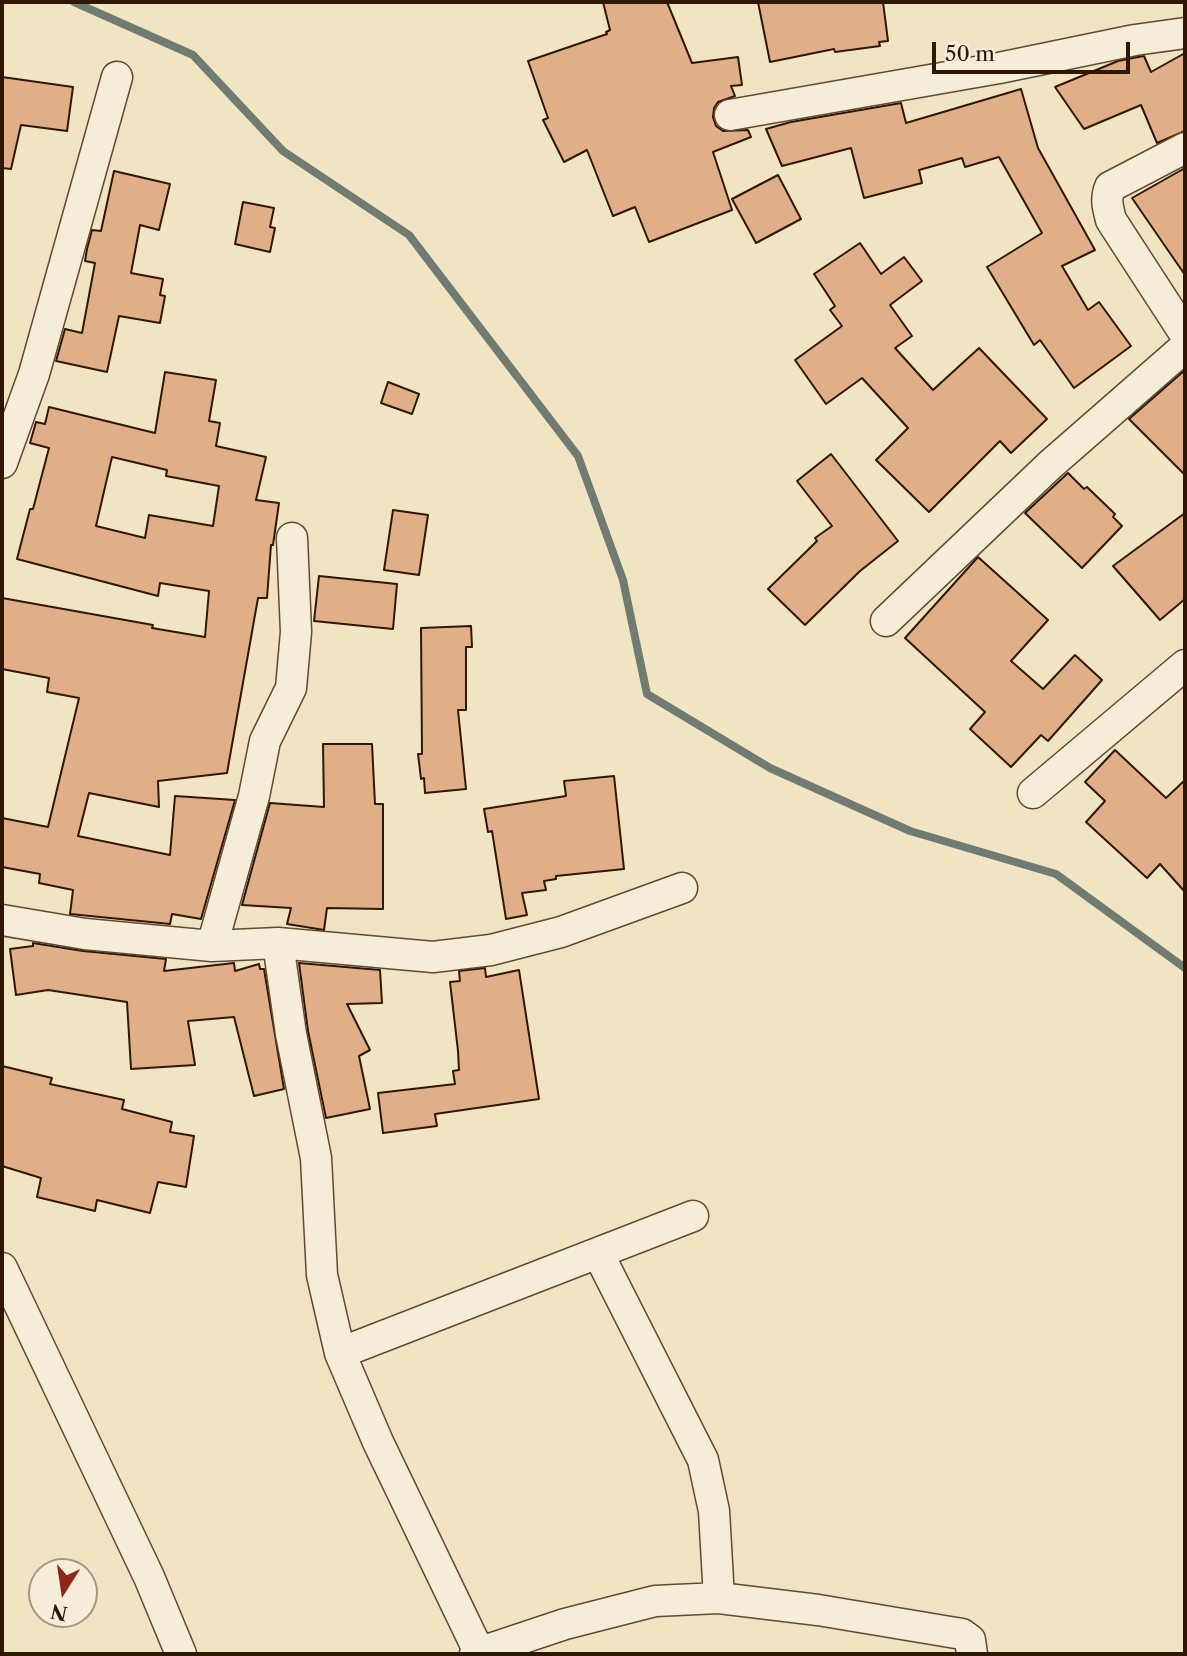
<!DOCTYPE html>
<html>
<head>
<meta charset="utf-8">
<style>
  body { margin:0 }
  #map { position:relative; width:1187px; height:1656px; overflow:hidden; background:#f0e4c3; font-family:"Libre Caslon Text",serif }
  canvas { display:block }
  .frame { position:absolute; inset:0; border:4px solid #301704; pointer-events:none }
  .north { position:absolute; left:28px; top:1558px; width:70px; height:70px; box-sizing:border-box; background:#f5edd8; border:2px solid #a69783; border-radius:50%; rotate:192deg; font-size:19px; font-weight:700; line-height:28px; text-align:center; color:#301704 }
  .north::after { content:''; display:block; margin:auto; width:24px; height:32px; background:#8f2418; clip-path:polygon(50% 0,100% 100%,50% 72%,0 100%) }
  .scale { position:absolute; left:932px; top:42px; width:198px; height:32px; box-sizing:border-box; border:4px solid #301704; border-top:0; padding-left:9px; font-size:21px; line-height:24px; white-space:nowrap; color:#301704; -webkit-text-stroke:5px #f5edd8; paint-order:stroke }
</style>
</head>
<body>
<div id="map">
<canvas width="1187" height="1656"></canvas>
<div class="frame"></div>
<div class="north">N</div>
<div class="scale">50 m</div>
</div>
<script>
const ctx = document.querySelector('canvas').getContext('2d');
ctx.lineJoin = 'round';
function trace(path, color, width, dash) { ctx.strokeStyle = color; ctx.lineWidth = width; ctx.lineCap = dash ? 'butt' : 'round'; ctx.setLineDash(dash || []); ctx.stroke(path); }
function paint(path, color) { ctx.fillStyle = color; ctx.fill(path, 'evenodd'); }
trace(new Path2D(`
  M74,2L193,55L283,151L409,235L578,456L623,580L647,694L770,768L910,831L1056,874L1185,968`), '#707b71', 8);
const building = new Path2D(`
  M603,2H667L692,63L738,57L742,85L731,86L735,96L718,102L714,108L713,117L716,126L723,131L748,130L751,137L713,152L732,210L649,242L635,207L613,216L587,150L564,162L543,120L548,118L528,61L607,34L606,32L610,30Z
  M758,2H883L888,41L879,42L880,46L835,52L834,49L770,62Z
  M1185,53V131L1157,143L1141,105L1084,129L1055,87L1118,61L1138,57L1144,56L1151,72Z
  M2,77L73,87L67,131L21,125L11,169L2,168Z
  M1021,89L1038,148L1095,250L1062,266L1088,310L1099,302L1131,346L1074,388L1040,340L1034,345L987,267L1042,233L999,157L965,167L962,158L919,170L922,183L864,198L851,148L782,166L766,129L791,122L901,103L906,123Z
  M1185,168V275L1132,198Z
  M114,171L170,184L159,230L140,225L131,273L163,279L160,295L165,296L160,323L119,316L107,372L56,361L65,329L82,333L95,263L85,261L87,249L92,230L101,231Z
  M778,175L801,219L756,243L732,199Z
  M243,202L274,208L270,227L275,228L270,252L235,244Z
  M860,243L881,274L904,257L922,281L890,305L912,336L895,348L933,390L979,348L1047,419L1011,453L1000,441L929,512L876,460L908,428L862,378L826,404L795,360L842,326L830,310L835,306L814,274Z
  M1185,370V475L1129,419Z
  M165,372L216,380L209,421L220,423L216,446L266,457L256,500L279,503L273,545H271L267,598H258L227,773L158,781L159,807L89,793L78,836L170,855L175,796L235,800L201,919L172,914L170,924L70,914L73,890L39,883L40,874L2,867V818L48,827L79,698L47,692L49,678L2,669V598L153,625L152,628L205,637L209,591L160,583L158,596L17,559L30,509H33L49,448L30,443L36,422L45,424L49,407L155,433ZM112,457L167,470L166,476L219,486L213,526L149,515L145,538L96,526Z
  M388,382L419,394L412,414L381,403Z
  M831,454L898,541L860,571L805,625L768,589L817,541L815,538L832,526L797,481Z
  M1068,473L1084,489L1087,487L1115,514L1113,517L1122,526L1082,568L1025,513Z
  M393,510L428,515L419,575L384,570Z
  M1185,513V599L1160,620L1113,566Z
  M978,557L1048,620L1011,661L1043,689L1075,655L1102,680L1048,741L1041,735L1011,767L970,729L985,712L905,638Z
  M319,576L397,584L393,629L314,621Z
  M471,626L472,647H466V710H458L466,789L425,793L424,778L421,779L418,754H422L421,628Z
  M323,744H372L375,804H383V909L327,908L324,930L287,924L291,908L242,905L270,803L324,807Z
  M1115,750L1166,798L1185,780V892L1160,864L1147,878L1086,822L1105,801L1085,782Z
  M614,776L624,869L556,876V879L544,881L546,890L522,893L527,915L506,919L492,831L488,832L484,809L566,796L564,781Z
  M33,943L83,951L166,959L164,971L234,963L235,971L259,964L260,969H264L284,1089L254,1096L234,1017L188,1021L195,1065L131,1069L127,1002L48,990L16,995L10,949L33,946Z
  M299,963L380,970L382,1003L347,1004L370,1050L359,1056L370,1109L326,1118L308,1031Z
  M485,968L486,977L519,970L539,1099L435,1114L437,1126L383,1133L378,1093L455,1084L453,1071L459,1070L458,1051L450,982L460,981L459,971Z
  M2,1066L52,1078L50,1084L124,1100L122,1109L172,1122L170,1132L194,1136L186,1187L158,1182L150,1213L97,1200L95,1211L37,1197L41,1178L2,1166Z`);
paint(building, '#e0af88');
trace(building, '#301704', 2);
const street = new Path2D(`
  M730,115L999,68L1135,40L1185,33
  M1185,148L1110,187C1105,199 1108,208 1111,220L1185,334
  M2,463L34,374L117,77
  M886,621L1050,465L1185,347
  M1033,793L1185,665
  M2,920L85,934L212,946L278,943L433,957L491,950L561,932L682,888
  M278,943L291,1034L316,1158L322,1275L340,1353L378,1442L479,1652
  M212,946L254,796L265,741L291,688L296,632L292,538
  M598,1253L703,1460L714,1511L719,1598
  M2,1268L149,1577L181,1654
  M340,1353L693,1216
  M475,1654L565,1624L655,1601L719,1598L818,1610L962,1634L970,1640L972,1654`);
trace(street, '#604a34', 33);
trace(street, '#f5edd8', 30);
</script>
</body>
</html>
